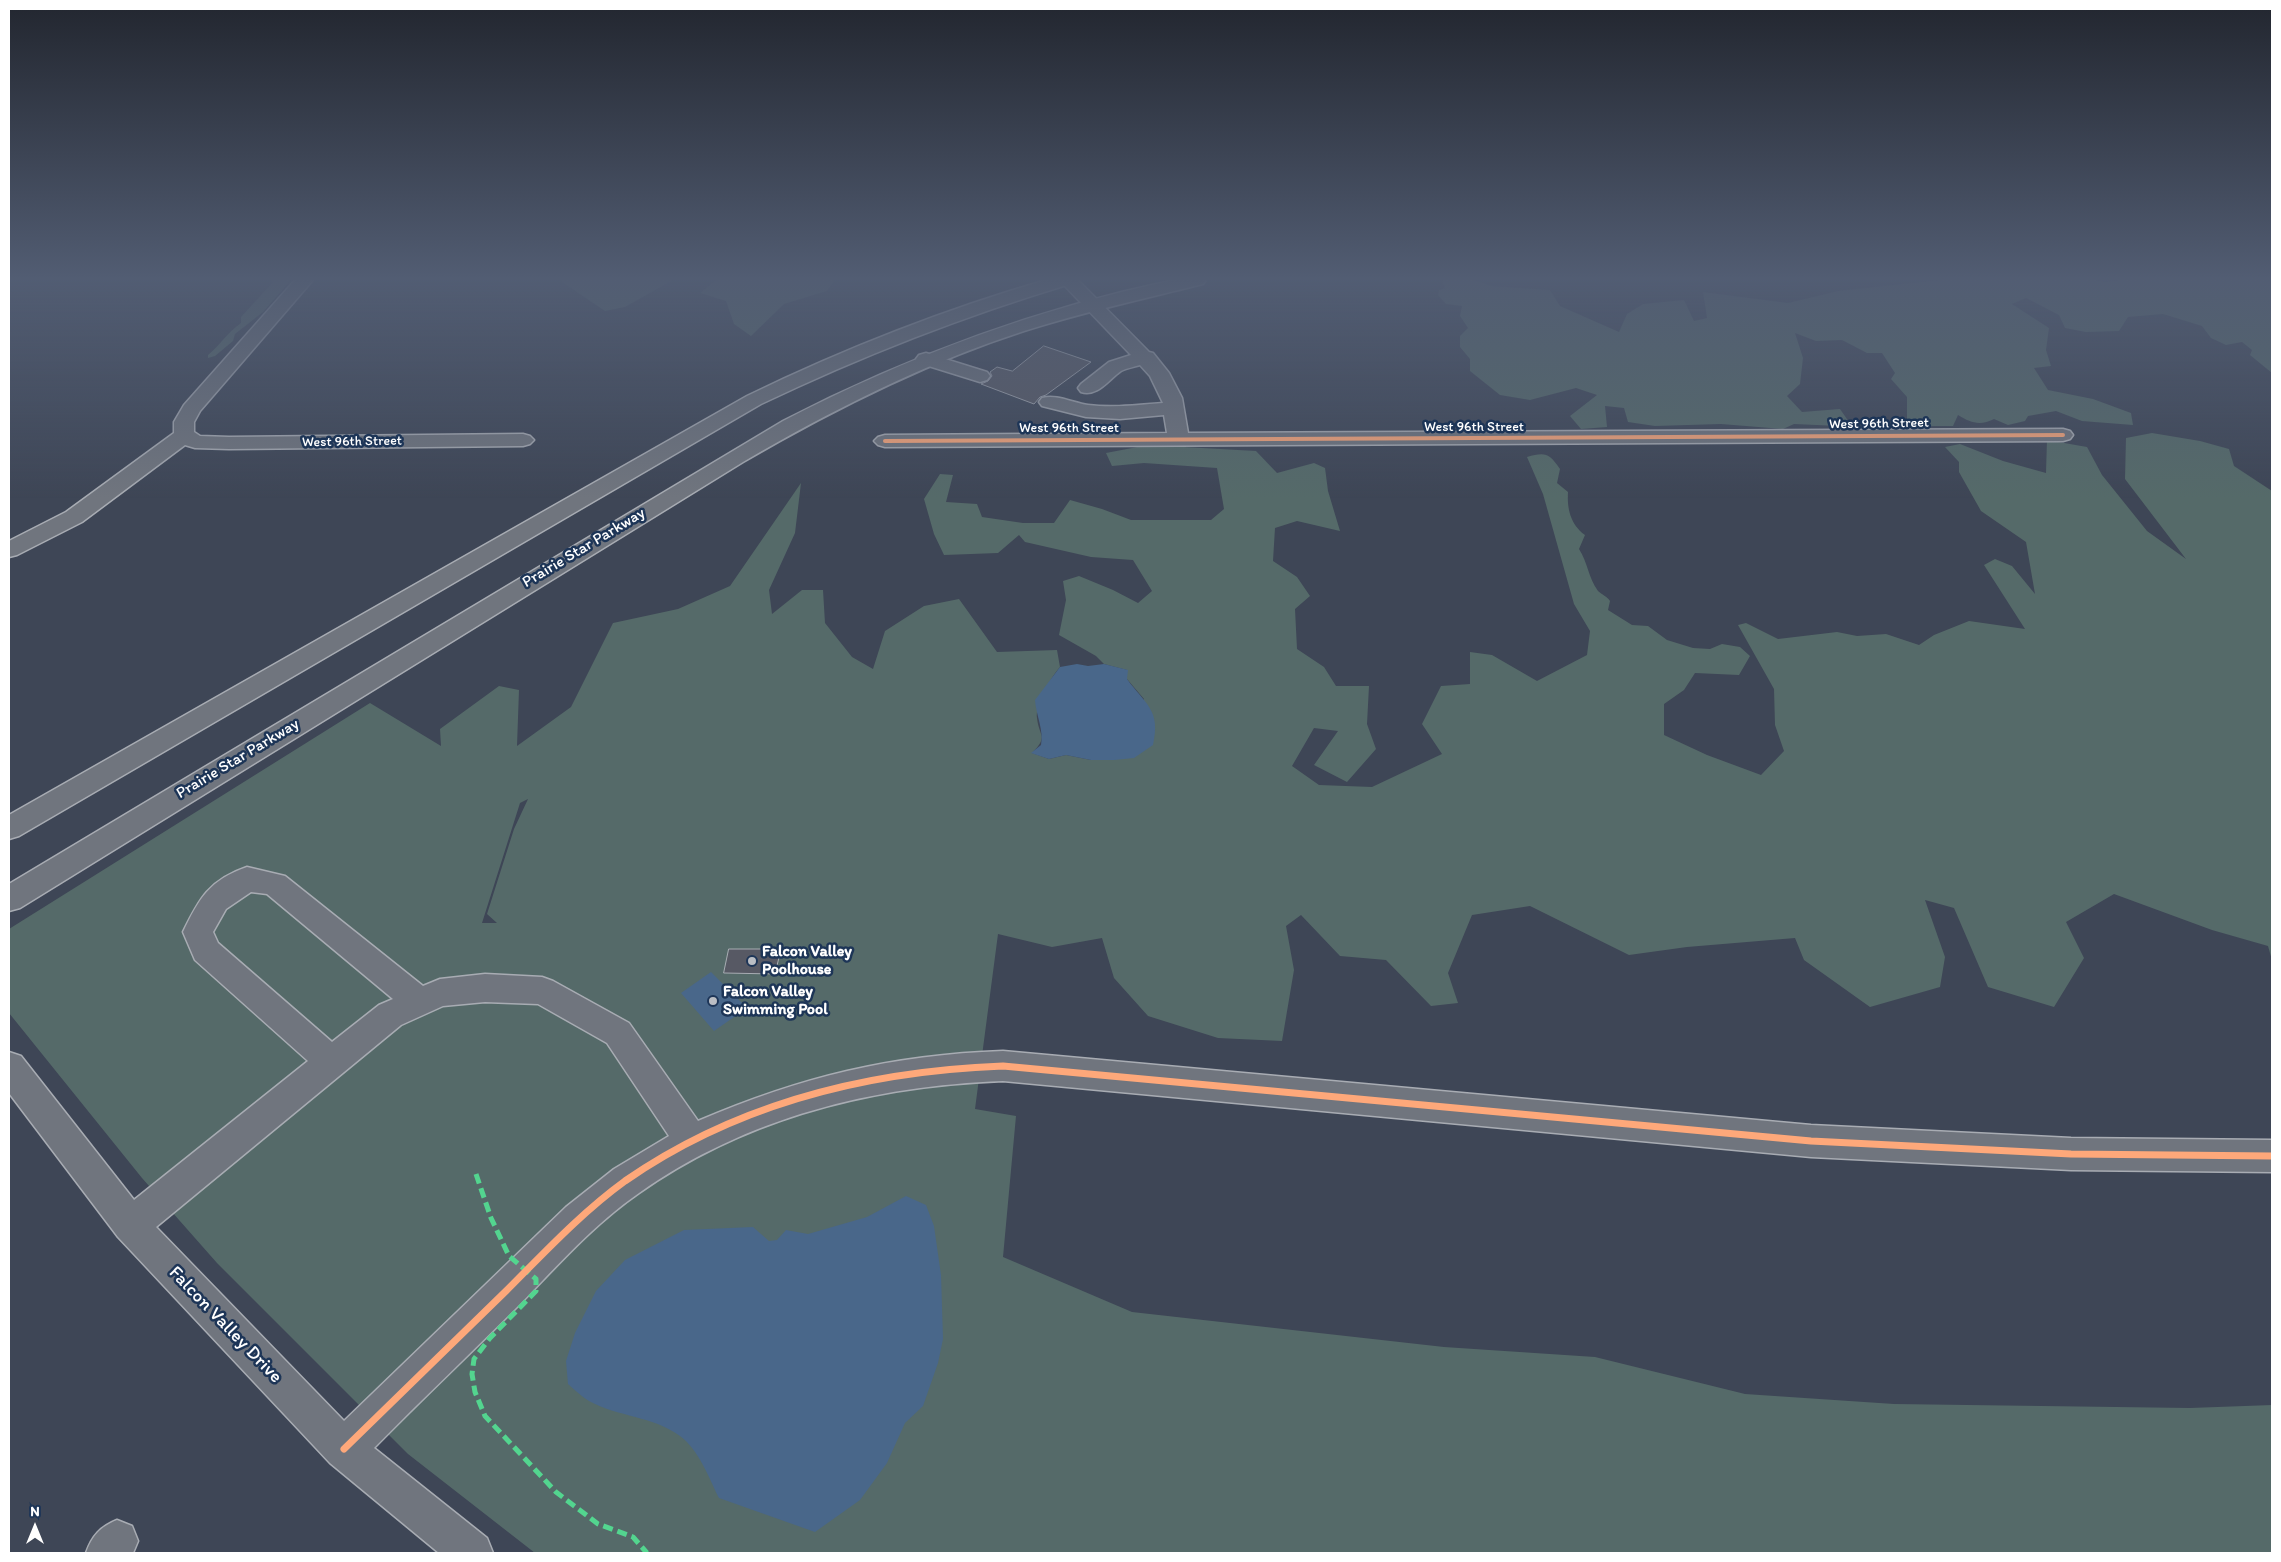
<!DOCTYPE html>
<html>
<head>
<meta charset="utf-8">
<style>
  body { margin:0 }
  #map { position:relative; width:2281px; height:1562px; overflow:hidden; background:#3e4656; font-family:Itim,sans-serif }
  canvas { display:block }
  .frame { position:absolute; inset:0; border:10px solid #fff; pointer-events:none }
  .north { position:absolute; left:10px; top:1502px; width:50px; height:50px; -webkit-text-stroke:4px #1d3557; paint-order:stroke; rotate:0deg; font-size:14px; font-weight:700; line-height:20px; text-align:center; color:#fff }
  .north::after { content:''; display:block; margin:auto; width:18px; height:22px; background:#fff; clip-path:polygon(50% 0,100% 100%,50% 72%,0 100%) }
</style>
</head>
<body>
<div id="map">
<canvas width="2281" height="1562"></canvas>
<div class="frame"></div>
<div class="north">N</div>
</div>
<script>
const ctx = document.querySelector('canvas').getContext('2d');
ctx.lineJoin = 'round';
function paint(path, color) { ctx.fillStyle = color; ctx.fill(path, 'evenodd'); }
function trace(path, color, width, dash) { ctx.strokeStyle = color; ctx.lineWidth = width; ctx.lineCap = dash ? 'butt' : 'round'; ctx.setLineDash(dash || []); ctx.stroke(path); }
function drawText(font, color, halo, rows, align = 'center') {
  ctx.font = font + ' Itim,sans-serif'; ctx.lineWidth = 5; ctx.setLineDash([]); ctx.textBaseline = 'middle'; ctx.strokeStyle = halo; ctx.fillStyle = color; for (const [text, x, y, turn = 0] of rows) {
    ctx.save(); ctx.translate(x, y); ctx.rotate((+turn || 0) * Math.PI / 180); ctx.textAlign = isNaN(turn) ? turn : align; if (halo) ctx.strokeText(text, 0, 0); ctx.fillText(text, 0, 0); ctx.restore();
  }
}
paint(new Path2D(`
  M271,280H291L263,312L235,334L233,341L215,356L208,358V355C221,344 226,334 241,323V317L273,282Z
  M559,280H673L625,307L605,311Z
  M716,280H835L827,291L784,304L751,336L734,324L726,301L700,293Z
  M1443,280H1474L1492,286L1550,290L1560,306L1619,332L1627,314L1643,304L1684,300L1694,321L1707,318L1703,292L1788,303L1838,291L1938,280H2096L2105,282L2119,280H2272V373L2250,355L2252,350L2242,342L2226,345L2211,338L2202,326L2163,314L2128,317L2119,331L2086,332L2065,328L2059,315L2026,298L2012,304L2049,328L2046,350L2051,366L2034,368L2048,390L2093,399L2131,413L2133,425L2082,421L2056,411L2028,416L2025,421L2008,425L1994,419C1980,426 1971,423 1958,415L1953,426H1918L1907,420V397L1891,379L1895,373L1882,353H1867L1842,340L1816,341L1795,333L1803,358L1800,384L1787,396L1802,412L1840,409L1849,422L1839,426L1794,424L1783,429L1721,424L1655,426L1628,422L1624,408L1605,406L1607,427L1581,429L1570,416L1597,395L1576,388L1530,400L1500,395L1470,371V359L1460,347V336L1468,328L1460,316L1462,306L1446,304L1438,295L1439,290L1445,288L1442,282Z
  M2152,433L2200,441L2229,449L2234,466L2272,491V960L2268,946L2212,930L2114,894L2066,922L2084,958L2054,1007L1988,987L1954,908L1925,900L1945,957L1940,987L1870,1007L1804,960L1795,938L1687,947L1629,955L1530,906L1472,915L1448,973L1458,1003L1431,1006L1386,960L1340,956L1301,915L1286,926L1294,970L1282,1041L1218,1038L1148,1016L1114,978L1102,938L1052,947L998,934L975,1109L1016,1116L1003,1257L1132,1312L1444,1347L1595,1357L1745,1394L1894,1404L2190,1408L2272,1405V1553H535L408,1454L217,1263L142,1178L9,1013V929L370,703L441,746L440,729L499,686L519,690L517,746L571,707L613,623L678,609L730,586L801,483L795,533L769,590L772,614L802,590H823L825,623L852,657L873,669L885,631L924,606L959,599L997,652L1057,650L1060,667C1051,677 1035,705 1037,718C1039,737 1049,736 1032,753L1049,759L1066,755L1091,760H1114L1144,699L1127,679V670L1104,664L1096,656L1059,635L1066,600L1063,581L1079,576L1113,590L1138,603L1152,591L1133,560L1091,557L1025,542L1019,535L998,553L944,555L934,534L924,499L940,474L953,475L946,502L977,504L982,517L1023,523H1054L1070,500L1102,509L1131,520H1211L1224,509L1217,468L1144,463L1112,466L1106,453L1148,445L1256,451L1277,473L1314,463L1325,468L1328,491L1340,531L1297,521L1275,528L1273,561L1297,577L1310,596L1295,609L1297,649L1324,667L1336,686H1369L1367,724L1376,749L1347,782L1314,765L1338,731L1314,728L1292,766L1319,785L1372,787L1442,754L1422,724L1441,686L1470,684V652L1492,655L1537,681L1587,655L1590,631L1574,604L1543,494L1527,457C1545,452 1549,453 1560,469L1557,483L1568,492C1567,508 1570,524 1585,535L1579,549C1588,563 1588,577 1598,591C1602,595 1607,596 1610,601L1608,610L1632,625L1648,626L1667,640L1693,648L1710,649L1722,644L1740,647L1750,656L1739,675L1695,673L1684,690L1664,704V735L1707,755L1761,775L1784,751L1775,725L1774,689L1738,625L1746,623L1778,639L1837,632L1857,636L1886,634L1919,645L1934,635L1969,621L2025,629L1984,565L1995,559L2012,566L2035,594L2026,542L1981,511L1959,472V462L1945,447L1960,444L2003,461L2046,473L2047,440L2087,447L2102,475L2147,531L2186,559L2125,479L2126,438ZM528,799L514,829L487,914L497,923H482L520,803Z`), '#556a69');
paint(new Path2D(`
  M1077,664L1088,666L1104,664L1128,670L1127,679C1146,705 1161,710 1153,745L1134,758L1114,760H1091L1066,755L1049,759L1031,753L1041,745C1044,730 1036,715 1035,700L1060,667Z
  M711,972L747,1008L714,1031L681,993Z
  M906,1196L926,1205L934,1226L941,1275L943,1339L938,1363L923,1406L905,1423L887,1463L860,1500L815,1532L719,1498C709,1478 699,1450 680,1436C653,1416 618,1417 589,1401C582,1397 575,1390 568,1384L566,1361L575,1333L596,1291L625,1260L684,1230L753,1227L769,1241L777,1240L786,1230L808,1234L867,1217Z`), '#49678a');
const building = new Path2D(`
  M1044,346L1091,362L1046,395L1040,397L1034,404L981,384L988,381L992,376L990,372L997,367L1012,371Z
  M729,949H781L775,974L724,973Z`);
paint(building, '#575964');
trace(building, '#a8acb3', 1);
const minor = new Path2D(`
  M295,280H313L200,411L194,422V432L200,436L229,437L523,434L530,436L534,440L530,444L523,446L229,449L195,448L185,445L82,522L17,555L9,557V541L66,512L174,433V422L184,405Z
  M1059,280H1078L1149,352L1153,353L1169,373L1182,398L1188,433L2063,429L2070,431L2073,435L2070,439L2063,441L885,447L878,445L874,441L878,437L885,435L1167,433L1164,415L1120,419L1086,417L1042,406L1039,402L1042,398C1057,394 1073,403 1088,405C1113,408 1137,405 1163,403L1150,376L1140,365C1134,367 1127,368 1121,371C1108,380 1098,397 1081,392L1078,388L1081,384L1109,362L1131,355Z
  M926,353L987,372L990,376L987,380L980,382L919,363L916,359L919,355Z
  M247,867L285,876L423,986L440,979L485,974L542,977L553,981L629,1023L698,1121C801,1077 891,1055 1003,1051L1811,1125L2071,1138L2272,1140V1172L2071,1170L1811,1157L1003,1081C873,1086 747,1117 639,1193C594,1224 558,1265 520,1304C472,1352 422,1399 374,1448L487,1538L493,1553H439L330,1463L118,1237L9,1093V1052L21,1056L134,1200L308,1061L195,960L183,932C199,899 209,880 247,867ZM251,892L267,894L393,999L379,1005L332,1042L218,943L213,932L226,909ZM485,1002L538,1004L607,1043L669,1136L614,1169L566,1207L344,1421L156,1227L401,1025L443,1006Z
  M117,1520L132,1526L138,1541L133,1553H86C92,1536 100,1527 117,1520Z`);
const major = new Path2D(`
  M1046,280H1073L1070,284C964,316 861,356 761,404L19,836L9,839V815L747,396C844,349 943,310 1046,280Z
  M1174,280H1206L1203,284C1143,299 1083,312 1024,331C925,363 832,410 743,462L20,908L9,911V884L783,421C909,356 1035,309 1174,280Z`);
trace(minor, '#a8acb3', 3);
trace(major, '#a8acb3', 3);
paint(minor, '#70757e');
paint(major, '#70757e');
trace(new Path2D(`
  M476,1174L491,1218L509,1256L536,1279V1291L490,1338L474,1359L472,1374L475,1392L485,1416L556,1492L598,1524L633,1537L647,1553`), '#53d58f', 5, [10, 5]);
trace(new Path2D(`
  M885,441L2063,435`), '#fea87a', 4);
trace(new Path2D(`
  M344,1449C398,1396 452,1344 506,1291C544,1253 581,1213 625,1181C736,1104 869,1071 1003,1066L1811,1141L2071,1154L2272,1156`), '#fea87a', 7);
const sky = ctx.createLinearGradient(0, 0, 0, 498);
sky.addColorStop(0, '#22262f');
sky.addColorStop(0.56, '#525d73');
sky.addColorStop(1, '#525d7300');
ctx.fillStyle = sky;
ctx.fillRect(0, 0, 2281, 498);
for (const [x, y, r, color] of [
  [752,961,5,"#bbbec4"],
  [713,1001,5,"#bbbec4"]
]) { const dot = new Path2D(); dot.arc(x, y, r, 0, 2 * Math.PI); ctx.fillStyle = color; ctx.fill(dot); trace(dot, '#1d3557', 2); }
drawText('14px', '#fff', '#1d3557', [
  ["West 96th Street",1879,424,-1],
  ["West 96th Street",1474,427],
  ["West 96th Street",1069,428],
  ["West 96th Street",352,442,-1]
]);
drawText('16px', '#fff', '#1d3557', [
  ["Prairie Star Parkway",584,548,-31],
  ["Prairie Star Parkway",238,759,-31]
]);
drawText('bold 16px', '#fff', '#1d3557', [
  ["Falcon Valley",762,952],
  ["Poolhouse",762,970],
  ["Falcon Valley",723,992],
  ["Swimming Pool",723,1010]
], 'left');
drawText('19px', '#fff', '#1d3557', [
  ["Falcon Valley Drive",225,1325,46]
]);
</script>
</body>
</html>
